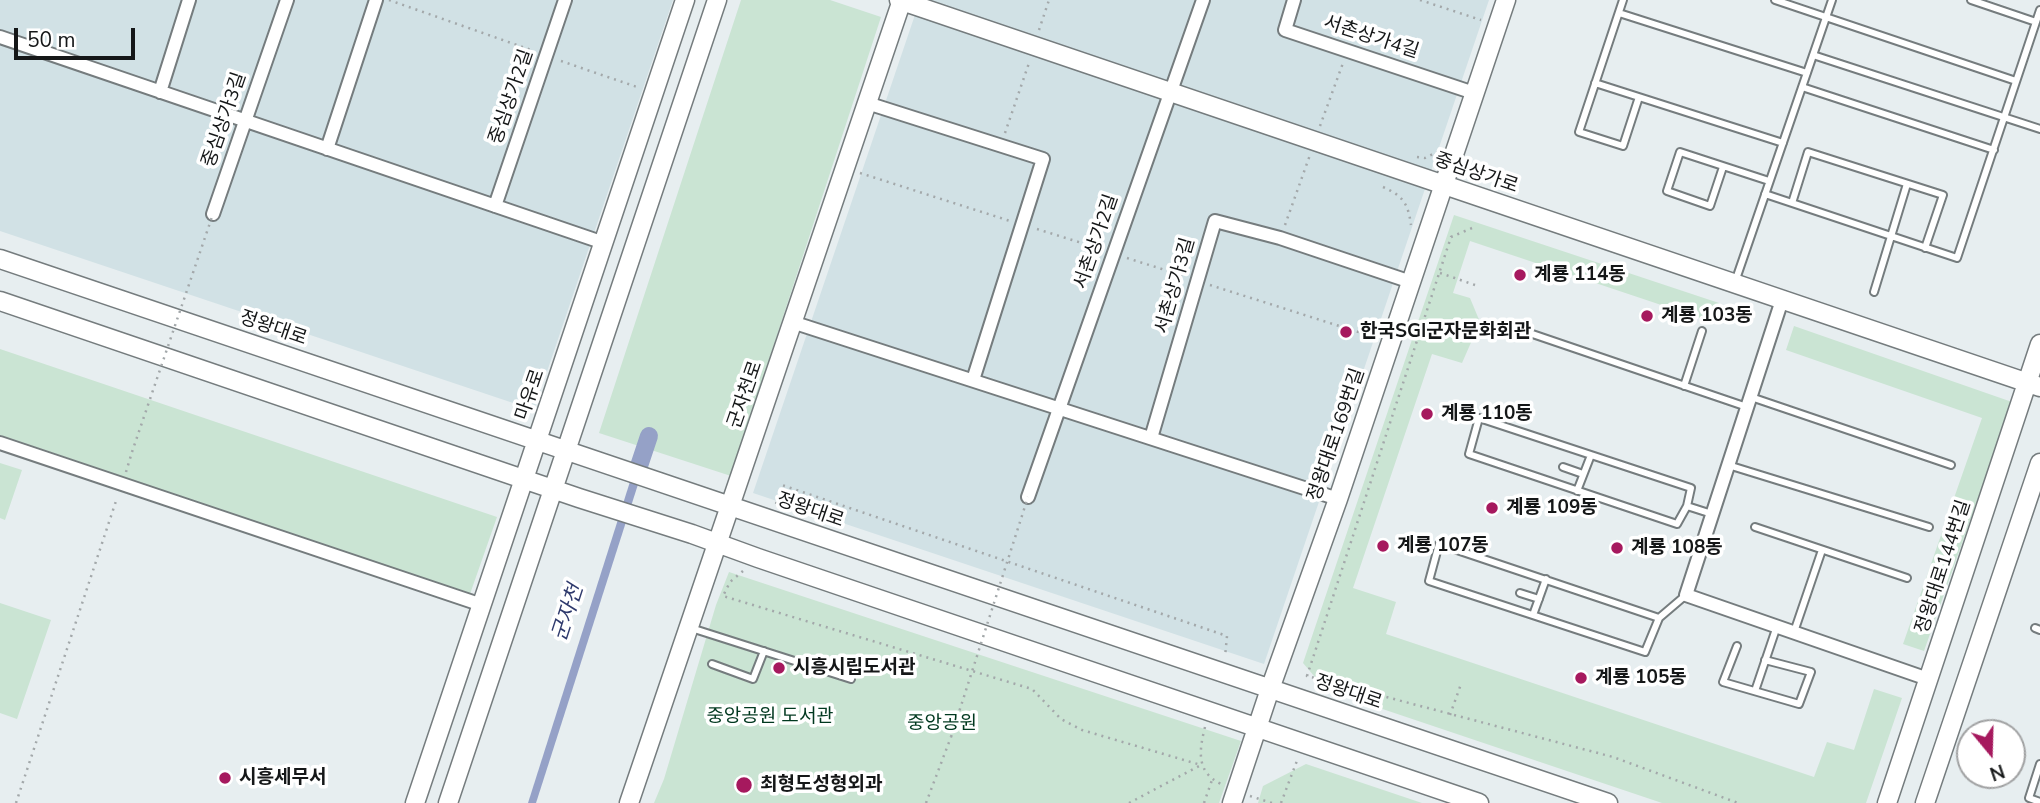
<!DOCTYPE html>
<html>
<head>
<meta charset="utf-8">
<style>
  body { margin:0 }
  #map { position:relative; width:2040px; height:803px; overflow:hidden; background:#e7eef0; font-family:"Nunito Sans",sans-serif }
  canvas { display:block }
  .north { position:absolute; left:1956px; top:719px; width:70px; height:70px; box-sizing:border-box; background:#fff; border:2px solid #a1a2a3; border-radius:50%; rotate:161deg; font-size:19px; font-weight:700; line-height:28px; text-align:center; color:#151718 }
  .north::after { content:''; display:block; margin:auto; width:24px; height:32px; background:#a6195e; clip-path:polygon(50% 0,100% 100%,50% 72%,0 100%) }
  .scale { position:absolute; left:14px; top:28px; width:121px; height:32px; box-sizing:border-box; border:4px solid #151718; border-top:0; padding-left:9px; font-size:21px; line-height:24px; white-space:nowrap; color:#151718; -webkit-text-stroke:5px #fff; paint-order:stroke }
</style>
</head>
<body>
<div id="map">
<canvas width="2040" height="803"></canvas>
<div class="north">N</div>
<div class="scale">50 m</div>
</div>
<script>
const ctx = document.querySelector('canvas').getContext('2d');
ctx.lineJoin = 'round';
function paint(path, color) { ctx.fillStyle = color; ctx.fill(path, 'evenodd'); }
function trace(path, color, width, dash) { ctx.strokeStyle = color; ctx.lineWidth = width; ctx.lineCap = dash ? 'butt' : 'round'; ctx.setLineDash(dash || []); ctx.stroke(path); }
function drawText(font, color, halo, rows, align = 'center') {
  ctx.font = font + ' "Nunito Sans","Noto Sans KR",sans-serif'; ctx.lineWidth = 7; ctx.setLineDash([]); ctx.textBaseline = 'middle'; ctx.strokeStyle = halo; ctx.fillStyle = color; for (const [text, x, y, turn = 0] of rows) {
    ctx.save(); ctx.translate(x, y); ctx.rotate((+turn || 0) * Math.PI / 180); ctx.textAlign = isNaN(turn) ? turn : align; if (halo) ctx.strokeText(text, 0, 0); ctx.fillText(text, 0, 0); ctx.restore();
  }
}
paint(new Path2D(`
  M0,0H673L534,410L0,231Z
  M920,0H1489L1264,664L753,493Z`), '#d1e1e5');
paint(new Path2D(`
  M741,0H830L881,17L731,476L599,433Z
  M1454,215L1719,303L1712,322L1470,241L1453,293L1470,298L1480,322L1462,363L1432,354L1353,588L1396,602L1386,634L1814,777L1827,742L1854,750L1874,689L1902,698L1866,803H1662L1326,690L1303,663Z
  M1794,326L2012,402L1924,651L1903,644L1982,418L1786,350Z
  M0,349L497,517L470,594L0,435Z
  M0,463L22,470L5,520L0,518Z
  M729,572L1241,741L1219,803H654L664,779L716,605Z
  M0,603L51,620L17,719L0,713Z
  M1306,764L1422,803H1258L1263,786Z`), '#cae4d3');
paint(new Path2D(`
  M641,447L649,450L536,803H528Z`), '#95a1c7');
trace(new Path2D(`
  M638,469L649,436`), '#95a1c7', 18);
const lane = new Path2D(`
  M1623,0L1579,132L1623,146L1639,97
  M1775,0L2016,81
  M1971,0L2036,22
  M1619,13L1807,73
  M1813,55L2040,129
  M1595,83L1783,143
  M1802,87L1994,150
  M1723,167L1710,206L1667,191L1680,152L1769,181
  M1765,194L1957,258L2040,10
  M1792,203L1808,152L1943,195L1925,248
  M1735,282L1832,0
  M1874,292L1907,184
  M1503,324L1747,407
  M1684,386L1702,331
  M1751,397L1951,465
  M1728,465L1929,527
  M1563,467L1583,474
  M1577,491L1591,455
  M1687,506L1677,524L1469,454L1479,418L1691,488L1687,506L1712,514
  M1755,527L1907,578
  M1520,593L1539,599
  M1533,615L1546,579
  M1659,618L1439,544L1429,581L1645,652L1659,618L1686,595
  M691,628L851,679
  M2035,628L2040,630
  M1794,632L1822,550
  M1737,646L1723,682L1799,704L1811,672L1765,660
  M712,664L753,679L764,651
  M1755,691L1777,626
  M2040,764L2029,798L2040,802`);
const street = new Path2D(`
  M1294,0L1285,30L1474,93
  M0,37L604,243
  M160,92L189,0
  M867,103L1043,159L973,380
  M327,149L376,0
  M495,206L565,0
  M213,214L287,0
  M1782,300L1686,595L1928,679
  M792,322L1338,499
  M1151,438L1215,221L1280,238L1411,282
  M0,443L482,605
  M1028,497L1203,0`);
const secondary = new Path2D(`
  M899,0L2040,387
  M0,259L1608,803
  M0,301L579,498L692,534L758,558L1479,803
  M415,803L685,0
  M448,803L717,0
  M629,803L902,0
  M1232,803L1270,689L1338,499L1506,0
  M1887,803L2040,344
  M1925,803L2040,463`);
trace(lane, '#757c7e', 10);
trace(street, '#757c7e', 16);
trace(secondary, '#757c7e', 21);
trace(new Path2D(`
  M389,0L534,51
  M1420,0L1481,20
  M1039,30L1049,0
  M561,61L637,87
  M1320,126L1343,63
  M1005,133L1029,63
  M1417,157L1425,158L1437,152
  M1466,166L1475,178
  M860,173L1010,221
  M1383,187C1403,196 1408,203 1411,225
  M1285,225L1310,155
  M1472,228L1451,237L1307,676L1613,757L1738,803
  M1037,229L1101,249
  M1127,258L1184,276
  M1440,273L1478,286
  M1210,285L1374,337
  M126,472L132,452
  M776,504L782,485L1227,636L1225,657
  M743,571L730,582L723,596L1032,689L1061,719L1082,730L1201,765
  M1450,715L1461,684
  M1205,727C1199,751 1196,772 1221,784
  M1250,796L1272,803
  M16,803L117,498
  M926,803L951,737
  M1129,803L1201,765
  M1204,803L1212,780
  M1281,803L1298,758`), '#a3a8aa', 2.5, [2, 5]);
trace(lane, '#fff', 6);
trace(street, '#fff', 12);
trace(secondary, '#fff', 18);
trace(new Path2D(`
  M132,452L213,214
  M951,737L1028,497`), '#a3a8aa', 2.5, [2, 5]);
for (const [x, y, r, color] of [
  [1520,275,7,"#a6195e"],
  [1647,316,7,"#a6195e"],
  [1346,332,7,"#a6195e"],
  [1427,414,7,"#a6195e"],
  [1492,508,7,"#a6195e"],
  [1383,546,7,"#a6195e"],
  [1617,548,7,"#a6195e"],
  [779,668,7,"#a6195e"],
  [1581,678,7,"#a6195e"],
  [225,778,7,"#a6195e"],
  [744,785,9,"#a6195e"]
]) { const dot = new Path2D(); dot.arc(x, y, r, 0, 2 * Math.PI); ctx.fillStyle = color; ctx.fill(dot); trace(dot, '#fff', 2.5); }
drawText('19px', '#151718', '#fff', [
  ["서촌상가4길",1371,38,18],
  ["중심상가2길",512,97,-71],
  ["중심상가3길",225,120,-71],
  ["중심상가로",1476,174,19],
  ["서촌상가2길",1097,242,-71],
  ["서촌상가3길",1176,286,-74],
  ["정왕대로",273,329,19],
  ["마유로",531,395,-71],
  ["군자천로",746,395,-71],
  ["정왕대로169번길",1337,435,-71],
  ["정왕대로",810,511,19],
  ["정왕대로144번길",1944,567,-72],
  ["정왕대로",1348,693,19]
]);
drawText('bold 19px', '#151718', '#fff', [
  ["계룡 114동",1534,275],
  ["계룡 103동",1661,316],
  ["한국SGI군자문화회관",1360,332],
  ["계룡 110동",1441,414],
  ["계룡 109동",1506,508],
  ["계룡 107동",1397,546],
  ["계룡 108동",1631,548],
  ["시흥시립도서관",793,668],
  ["계룡 105동",1595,678],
  ["시흥세무서",239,778],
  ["최형도성형외과",760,785]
], 'left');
drawText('19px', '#00381f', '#fff', [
  ["중앙공원 도서관",770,717],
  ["중앙공원",942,724]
]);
drawText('italic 21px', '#2f3a6d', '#fff', [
  ["군자천",569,613,-72]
]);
</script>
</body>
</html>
